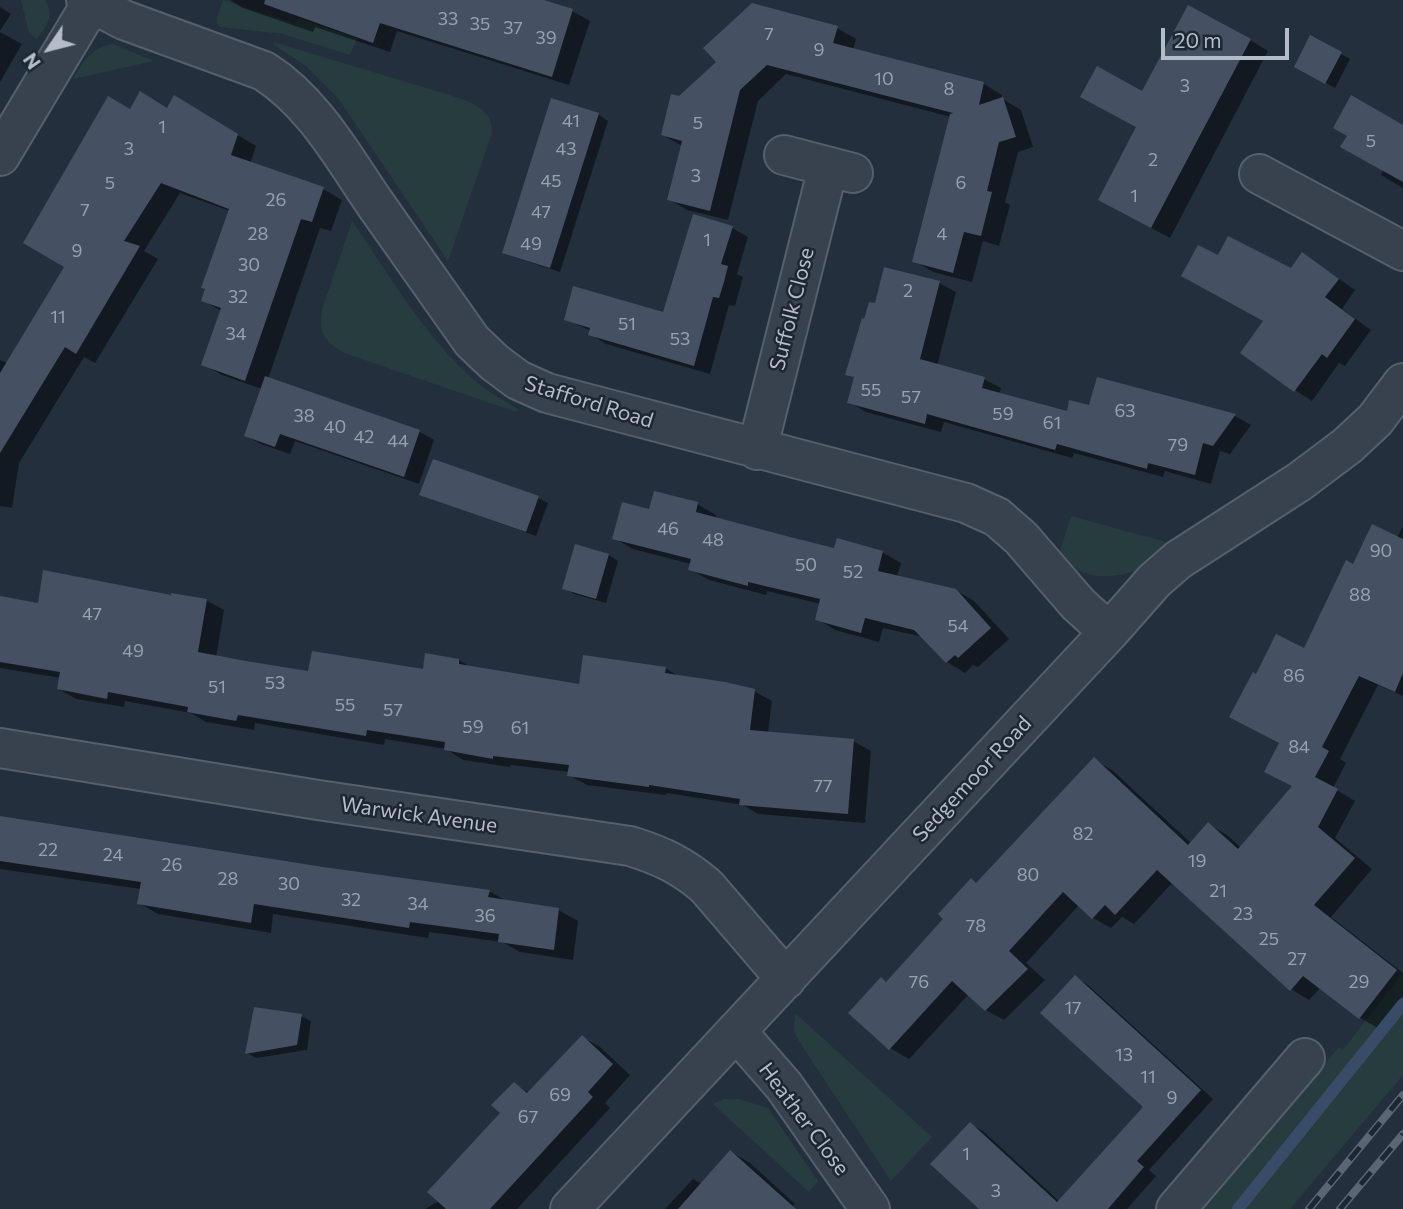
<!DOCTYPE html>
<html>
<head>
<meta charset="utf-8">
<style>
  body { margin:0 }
  #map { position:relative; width:1403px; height:1209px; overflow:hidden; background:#242f3e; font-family:Commissioner,sans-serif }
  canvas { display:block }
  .north { position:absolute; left:14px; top:14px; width:70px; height:70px; -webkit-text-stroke:5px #1d2633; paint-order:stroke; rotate:235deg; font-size:19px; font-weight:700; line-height:28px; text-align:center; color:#b4bcc9 }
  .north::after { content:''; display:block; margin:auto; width:24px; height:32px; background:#b4bcc9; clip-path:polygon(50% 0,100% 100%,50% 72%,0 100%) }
  .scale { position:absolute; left:1161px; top:28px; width:128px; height:32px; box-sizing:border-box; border:4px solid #b4bcc9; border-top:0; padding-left:9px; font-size:21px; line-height:24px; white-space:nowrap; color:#b4bcc9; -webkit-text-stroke:5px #1d2633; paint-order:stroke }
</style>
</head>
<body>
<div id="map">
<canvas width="1403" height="1209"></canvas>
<div class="north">N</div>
<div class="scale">20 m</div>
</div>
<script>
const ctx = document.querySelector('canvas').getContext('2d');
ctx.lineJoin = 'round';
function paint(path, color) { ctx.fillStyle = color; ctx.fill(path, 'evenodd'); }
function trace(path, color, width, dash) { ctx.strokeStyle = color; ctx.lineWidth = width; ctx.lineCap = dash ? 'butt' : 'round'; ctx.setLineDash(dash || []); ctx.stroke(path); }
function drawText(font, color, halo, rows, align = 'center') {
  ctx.font = font + ' Commissioner,sans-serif'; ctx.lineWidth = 5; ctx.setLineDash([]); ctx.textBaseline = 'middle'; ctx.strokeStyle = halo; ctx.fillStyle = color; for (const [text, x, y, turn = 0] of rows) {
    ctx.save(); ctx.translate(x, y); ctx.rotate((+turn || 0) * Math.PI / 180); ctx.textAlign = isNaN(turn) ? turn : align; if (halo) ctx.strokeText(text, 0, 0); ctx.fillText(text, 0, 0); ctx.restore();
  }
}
paint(new Path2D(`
  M21,0H45C55,15 47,26 37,39L29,33Z
  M223,0L295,23L298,18L357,38L350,55L283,34L220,27L217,24V17Z
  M273,42L456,97C474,103 493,111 492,133L448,261L338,98L306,66L274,45Z
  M112,44L154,61L73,79C83,62 91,48 112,44Z
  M352,221C387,272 420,328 465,372C480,387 499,398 518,409L516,412L347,354C326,343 318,335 322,310Z
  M1071,516L1177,545C1170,551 1163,558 1156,563C1150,567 1142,569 1135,571C1106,580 1079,579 1059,554Z
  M1403,972V1075L1290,1209H1202L1339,1047L1343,1050Z
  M795,1013L932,1137L891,1181L799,1041L794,1031Z
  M724,1099H739L768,1108L818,1181L809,1192L713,1104Z`), '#263c3f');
paint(new Path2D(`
  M230,0H537L572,11L590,21L569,85L397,31L390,52L315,27L313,32L243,8Z
  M0,7L11,14L0,31Z
  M837,28L856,39L853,50L984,84L1002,95L1001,98L1021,110L1033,147L1018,152L1005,202L1010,205L999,246L983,241L972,282L933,272L914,261L951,117L786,74L758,101L728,220L687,210L669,199L682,146L663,135L680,98Z
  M0,32L22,44L0,82Z
  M1311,37L1350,59L1335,88L1296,66Z
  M1250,40L1268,51L1170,238L1118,210L1138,127L1143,94Z
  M174,97L256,146L250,164L323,189L342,200L331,231L320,228L268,379L420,432L434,440L419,484L295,441L290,454L261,444L246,436L262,389L222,375L203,364L221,311L203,300L230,211L180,193L144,251L158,259L95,363L84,357L19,463L12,508L0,506V360L7,363L67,267L130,111L168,110Z
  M552,100L599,115L608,121L560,272L514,257L504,252Z
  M1403,126V188L1381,175Z
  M732,228L748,237L737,274L743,277L735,306L729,305L710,374L606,344L590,334L591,331L566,319L664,314Z
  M1303,254L1355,290L1342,309L1371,330L1345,366L1339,363L1312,401L1295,390L1265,321L1219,258L1291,270Z
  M939,283L956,292L937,366L984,379L1001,388L999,394L1068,413L1091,407L1098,379L1235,416L1251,425L1230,454L1220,451L1211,484L1165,471L1163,477L1074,453L1072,458L944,422L941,432L866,412L849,402L855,378L847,374L876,305Z
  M434,461L538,498L548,503L536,536L431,499L421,494Z
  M697,504L716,515L715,519L836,550L882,552L901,563L897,577L955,590L974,601L1009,639L978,667L973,665L965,673L947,662L923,637L883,628L879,642L835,630L817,619L821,604L767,591L766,595L709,580L690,569L691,564L633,549L614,538L650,511Z
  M1403,526V696L1378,685L1340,759L1346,763L1333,788L1355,801L1335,838L1372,869L1331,917L1403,973V996L1378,1028L1360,1018L1321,987L1309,1000L1291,989L1173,882L1134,924L1122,917L1111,928L1093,918L1079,905L1026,963L1045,980L1004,1020L986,1010L969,994L909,1059L890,1048L882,979L888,983L1094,760L1112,770L1191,843L1208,824L1227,835L1241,848L1294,787L1281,744L1256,676L1305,651L1354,566L1397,538Z
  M576,546L609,555L618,561L606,603L574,594L564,588Z
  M172,597L206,600L224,610L216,657L310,673L424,671L459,660L472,668L581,686L665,668L680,677L754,691L772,701L768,733L853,741L871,751L865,823L758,814L743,805L667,793L666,795L587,785L569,775L570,772L511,765L510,767L463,760L446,749L385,739L384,745L255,723L254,730L206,722L191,713L125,701L124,707L76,699L59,689L61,678L0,668V598L40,605Z
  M0,819L323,869L489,891L508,902L558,910L578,921L573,960L520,952L502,942L429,932L428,938L273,914L271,933L158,914L139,903L141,889L0,869Z
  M1075,977L1088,985L1213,1099L1149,1170L1156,1176L1127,1209H981L970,1124L983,1131L1059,1201L1145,1106Z
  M301,1016L311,1021L307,1050L256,1058L247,1053Z
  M582,1037L600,1047L630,1075L605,1103L610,1108L517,1209H425L439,1201L503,1113L514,1084L530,1093Z
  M731,1152L750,1163L795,1204L790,1209H665L693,1179L702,1184Z`), '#0007');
trace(new Path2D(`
  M1238,1209L1403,1004`), '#394c67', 12);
paint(new Path2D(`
  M265,0H544L573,9L552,77L380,23L373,43L264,4Z
  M752,3L838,26L833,43L984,82L979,105L1003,97L1016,137L999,142L987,191L992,192L981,236L964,232L953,273L912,262L950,114L953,113L767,65L740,90L710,211L667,200L682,141L661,135L671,94L679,96L716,62L703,48Z
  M1188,5L1251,39L1151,228L1098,200L1136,127L1080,97L1097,66L1142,91Z
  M1310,35L1342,52L1325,84L1294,67Z
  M140,91L167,108L174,95L238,134L231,155L324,187L312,222L301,219L245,381L201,365L221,308L201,301L205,289L201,288L229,209L161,183L124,241L140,246L76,354L65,347L0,453V373L64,267L23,243L108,96L130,109Z
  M1351,95L1403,125V182L1340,147L1347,136L1333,128Z
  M551,98L599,113L550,268L502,253Z
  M693,214L733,226L721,264L728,266L724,282L719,298L713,297L694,366L588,335L590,328L564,320L573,286L663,312Z
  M1228,236L1291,268L1302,252L1339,279L1325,297L1355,319L1327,358L1322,354L1294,392L1240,353L1263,321L1181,276L1198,245L1218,255Z
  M884,267L940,281L920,359L985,377L982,388L1067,411L1069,400L1089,405L1097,377L1236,414L1213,446L1203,443L1195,475L1148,463L1147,469L1057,444L1055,450L927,414L925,424L847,403L854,377L845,375L862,318L864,319L869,302L875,303Z
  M265,376L420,430L404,477L280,434L275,447L244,436Z
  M433,459L539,496L526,532L419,495Z
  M654,491L698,502L696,512L790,537L834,548L837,538L883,551L878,571L956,589L991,628L958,658L955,655L946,663L914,630L865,618L861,633L815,620L820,599L748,582V586L688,570L691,559L612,539L622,502L649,509Z
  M1372,524L1403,539V673L1395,692L1359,676L1322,747L1329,751L1315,777L1338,789L1318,827L1355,858L1314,905L1397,970L1359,1019L1303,976L1290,991L1157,870L1115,915L1105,905L1092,919L1063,892L1009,951L1028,969L985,1011L952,981L889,1050L848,1013L881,977L886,982L943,919L938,914L971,878L976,883L1094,757L1188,845L1208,822L1238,849L1292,786L1264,772L1279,743L1229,717L1253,672L1256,674L1276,634L1304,648L1346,560L1353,564Z
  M575,544L609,554L596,599L562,589Z
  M43,570L171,595V593L207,599L198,652L246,661L308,671L312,651L423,669L425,653L459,659V664L579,684L583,655L666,667L665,673L725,682L755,689L750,730L854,739L848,814L739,805L740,799L649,785V787L567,776L569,765L493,756V759L444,750L445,742L367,730L366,736L238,715L236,721L187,712L188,707L108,692L107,699L57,689L60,672L0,662V596L38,603Z
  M0,816L323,867L490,890L488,897L559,908L554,950L498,942L499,934L410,922L409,928L254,904L251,923L137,904L141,882L0,861Z
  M1075,975L1201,1090L1137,1161L1144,1167L1108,1209H979L930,1164L970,1122L1057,1202L1143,1107L1040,1013Z
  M254,1007L302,1014L297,1045L245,1054Z
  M582,1035L613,1064L588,1092L593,1097L490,1209H446L427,1192L500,1113L491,1105L514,1082L527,1093Z
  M730,1150L796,1209H678Z`), '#455162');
const minor = new Path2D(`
  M86,0L124,20L264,71C314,103 343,157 376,205C408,251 440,296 472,341L494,362L518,380L547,393L966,503L997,517L1021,538L1078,604L1109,632
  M784,155L853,173
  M0,156L91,4
  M1259,174L1403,251
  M757,450L828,168
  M0,748L318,800L630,846C662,856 681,865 706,886L786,979
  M736,1031L784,1086L870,1209
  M570,1209L1109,632L1154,581L1178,560L1299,482L1347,446L1375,420L1403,383
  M1176,1209L1305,1058`);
trace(minor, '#565f6c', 42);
trace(minor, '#38414e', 38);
const rail = new Path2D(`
  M1309,1209L1403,1095
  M1340,1209L1403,1134`);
trace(rail, '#5a6575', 8);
trace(rail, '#1d2633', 5, [16]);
drawText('18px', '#98a1af', null, [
  ["33",448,19],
  ["35",480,24],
  ["37",513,28],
  ["7",769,34],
  ["39",546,38],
  ["9",819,50],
  ["10",884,79],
  ["3",1185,86],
  ["8",949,89],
  ["41",571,121],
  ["5",698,123],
  ["1",162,127],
  ["5",1371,141],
  ["3",129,149],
  ["43",566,149],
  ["2",1153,160],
  ["3",696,176],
  ["45",551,181],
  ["5",110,183],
  ["6",961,183],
  ["1",1134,196],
  ["26",276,200],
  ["7",85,210],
  ["47",541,212],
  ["28",258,234],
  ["4",942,234],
  ["1",707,240],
  ["49",531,244],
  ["9",77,251],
  ["30",249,265],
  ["2",908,291],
  ["32",238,297],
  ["11",58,317],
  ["51",627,324],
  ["34",236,334],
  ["53",680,339],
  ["55",871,390],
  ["57",911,397],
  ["63",1125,411],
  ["59",1003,414],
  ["38",304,416],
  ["61",1052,423],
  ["40",335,427],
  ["42",364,437],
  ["44",398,441],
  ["79",1178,445],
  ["46",668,529],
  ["48",713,540],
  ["90",1381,551],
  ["50",806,565],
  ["52",853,572],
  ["88",1360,595],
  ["47",92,614],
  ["54",958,626],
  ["49",133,651],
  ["86",1294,676],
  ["53",275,683],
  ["51",217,687],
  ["55",345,705],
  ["57",393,710],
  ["59",473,727],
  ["61",520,728],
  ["84",1299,747],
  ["77",823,786],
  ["82",1083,834],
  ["22",48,850],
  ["24",113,855],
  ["19",1197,861],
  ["26",172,865],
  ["80",1028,875],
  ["28",228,879],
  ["30",289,884],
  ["21",1218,891],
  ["32",351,900],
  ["34",418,904],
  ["23",1243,914],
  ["36",485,916],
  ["78",976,926],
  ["25",1269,939],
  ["27",1297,959],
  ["76",919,982],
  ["29",1359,982],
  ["17",1073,1008],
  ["13",1124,1055],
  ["11",1148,1077],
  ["69",560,1095],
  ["9",1172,1098],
  ["67",528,1117],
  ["1",966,1154],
  ["3",996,1191]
]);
drawText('21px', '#b4bcc9', '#1d2633', [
  ["Suffolk Close",792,309,-76],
  ["Stafford Road",589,402,17],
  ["Sedgemoor Road",972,779,-47],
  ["Warwick Avenue",419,815,8],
  ["Heather Close",804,1119,53]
]);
</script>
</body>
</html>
